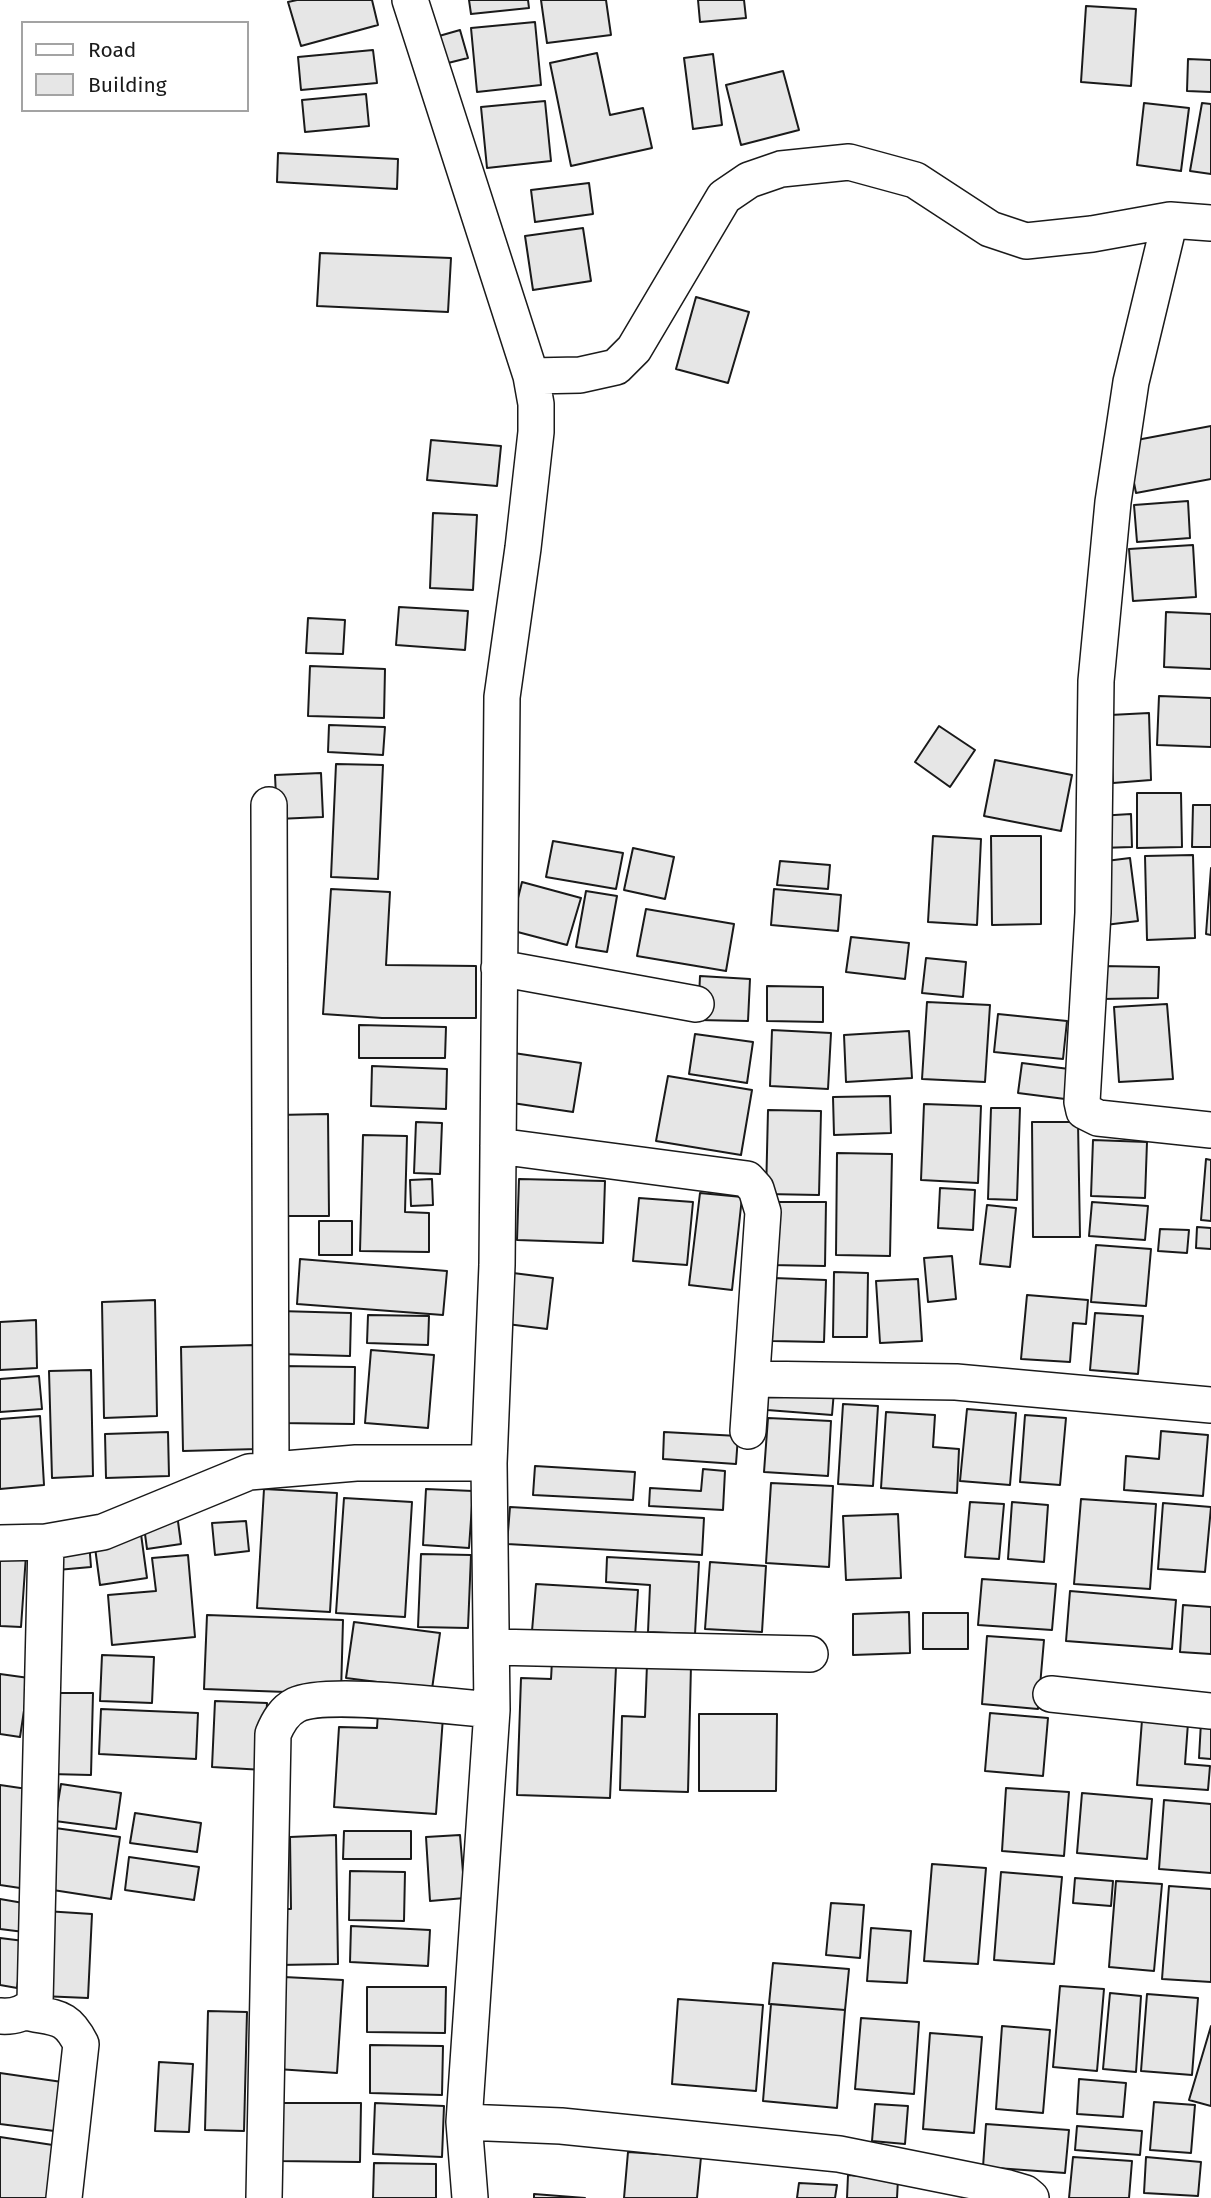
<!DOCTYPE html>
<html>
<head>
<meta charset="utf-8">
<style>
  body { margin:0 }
  #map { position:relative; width:1211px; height:2198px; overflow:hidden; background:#fff; font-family:"Fira Sans",sans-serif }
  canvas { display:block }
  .legend { position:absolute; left:21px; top:21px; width:228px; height:91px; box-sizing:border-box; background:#fff; border:2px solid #a3a3a3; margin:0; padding:9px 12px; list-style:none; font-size:21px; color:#1a1a1a }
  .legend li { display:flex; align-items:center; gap:14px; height:35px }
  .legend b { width:35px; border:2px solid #a3a3a3 }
</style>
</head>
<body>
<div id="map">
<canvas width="1211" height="2198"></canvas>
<ul class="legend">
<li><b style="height:9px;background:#fff"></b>Road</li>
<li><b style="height:19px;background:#e6e6e6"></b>Building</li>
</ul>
</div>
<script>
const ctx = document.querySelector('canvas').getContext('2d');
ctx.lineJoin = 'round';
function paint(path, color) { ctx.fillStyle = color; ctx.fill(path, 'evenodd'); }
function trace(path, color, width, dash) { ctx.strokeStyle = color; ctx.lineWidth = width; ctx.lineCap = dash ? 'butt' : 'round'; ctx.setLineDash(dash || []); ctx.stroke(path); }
const building = new Path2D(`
  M297,0H372L378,25L301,46L288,2Z
  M469,0H528L529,8L471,14Z
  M541,0H606L611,35L547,43Z
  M698,0H744L746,18L700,22Z
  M1086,6L1136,9L1131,86L1081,82Z
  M535,22L541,85L477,92L471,28Z
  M460,30L468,58L440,65L432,38Z
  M373,50L377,83L301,90L298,57Z
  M597,53L610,115L643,108L652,148L571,166L550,63Z
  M713,54L722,125L693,129L684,58Z
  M1188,59L1211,60V92L1187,91Z
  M783,71L799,130L741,145L726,85Z
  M366,94L369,126L305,132L302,100Z
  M545,101L551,161L487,168L481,107Z
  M1144,103L1189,108L1181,171L1137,165Z
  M1202,103L1211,104V174L1190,171Z
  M278,153L398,159L397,189L277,182Z
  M589,183L593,214L535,222L531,190Z
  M583,228L591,281L533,290L525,236Z
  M320,253L451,258L448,312L317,306Z
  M696,297L749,312L728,383L676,369Z
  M1211,426V479L1136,493L1126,442Z
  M431,440L501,446L497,486L427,480Z
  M1188,501L1190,538L1137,542L1134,505Z
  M433,513L477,515L473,590L430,588Z
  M1193,545L1196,597L1133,601L1129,549Z
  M399,607L468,611L465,650L396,645Z
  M1166,612L1211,614V669L1164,667Z
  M308,618L345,620L343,654L306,653Z
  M310,666L385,669L384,718L308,716Z
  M1159,696L1211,698V747L1157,745Z
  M1149,713L1151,780L1113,783L1110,715Z
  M329,725L385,727L383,755L328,752Z
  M939,726L975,750L950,787L915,762Z
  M995,760L1072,775L1061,831L984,816Z
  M336,764L383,765L378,879L331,877Z
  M321,773L323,817L277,819L275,775Z
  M1137,793H1181L1182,847L1137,848Z
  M1193,805H1211V847H1192Z
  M1131,814L1132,847L1100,848L1098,816Z
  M933,836L981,839L977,925L928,922Z
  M991,836H1041V924L992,925Z
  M553,841L623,853L616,889L546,877Z
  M633,848L674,857L665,899L624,890Z
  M1193,855L1195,938L1147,940L1145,856Z
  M1130,858L1138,921L1105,925L1098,862Z
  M780,861L830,865L828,889L777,885Z
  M1211,868V935L1206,934Z
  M522,882L581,898L567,945L510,930Z
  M331,889L390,892L386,965L476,966V1018H382L323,1014Z
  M774,889L841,895L838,931L771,925Z
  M586,891L617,896L607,952L576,947Z
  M646,909L734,924L726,971L637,956Z
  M851,937L909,943L905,979L846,972Z
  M926,958L966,962L963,997L922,993Z
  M1101,966L1159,967L1158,998L1101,999Z
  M700,976L750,979L748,1021L698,1020Z
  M767,986L823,987V1022L767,1021Z
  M927,1002L990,1005L985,1082L922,1079Z
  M1167,1004L1173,1079L1119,1082L1114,1007Z
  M998,1014L1067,1021L1063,1059L994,1052Z
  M359,1025L446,1027L445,1058H359Z
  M772,1030L831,1033L828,1089L770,1086Z
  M909,1031L912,1078L846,1082L844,1035Z
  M695,1034L753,1042L747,1083L689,1074Z
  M507,1052L581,1063L573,1112L499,1101Z
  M1022,1063L1069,1069L1065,1099L1018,1093Z
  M372,1066L447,1069L446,1109L371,1106Z
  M668,1076L752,1090L741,1155L656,1141Z
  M890,1096L891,1133L834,1135L833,1097Z
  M924,1104L981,1106L978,1183L921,1180Z
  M991,1108H1020L1017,1200L988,1199Z
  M768,1110L821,1111L819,1195L766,1194Z
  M328,1114L329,1216H278L277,1115Z
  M416,1122L442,1123L440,1174L414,1173Z
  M1032,1122H1078L1080,1237H1033Z
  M363,1135L407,1136L405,1212L429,1213V1252L360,1251Z
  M1093,1140L1147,1142L1145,1198L1091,1196Z
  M837,1153L892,1154L890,1256L836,1255Z
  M1206,1159L1211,1160V1221L1201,1220Z
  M432,1179L433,1205L411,1206L410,1180Z
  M519,1179L605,1181L603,1243L517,1240Z
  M940,1188L975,1190L973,1230L938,1228Z
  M700,1193L742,1197L732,1290L689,1285Z
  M639,1198L693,1202L687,1265L633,1261Z
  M771,1202H826L825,1266L770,1265Z
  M1092,1202L1148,1206L1145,1240L1089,1236Z
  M987,1205L1016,1208L1010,1267L980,1264Z
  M319,1221H352V1255H319Z
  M1197,1227L1211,1228V1249L1196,1248Z
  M1160,1229L1189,1230L1187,1253L1158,1251Z
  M1096,1245L1151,1249L1146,1306L1091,1302Z
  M952,1256L956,1299L928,1302L924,1258Z
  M300,1259L447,1271L443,1315L297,1304Z
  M834,1272L868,1273L867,1337H833Z
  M513,1273L553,1278L547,1329L507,1324Z
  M774,1278L826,1280L824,1342L772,1341Z
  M918,1279L922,1341L880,1343L876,1281Z
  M1027,1295L1088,1300L1086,1324L1073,1323L1070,1362L1021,1359Z
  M155,1300L157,1416L104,1418L102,1302Z
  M279,1311L351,1313L350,1356L278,1354Z
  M1095,1313L1143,1316L1138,1374L1090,1370Z
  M368,1315L429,1316L428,1345L367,1343Z
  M36,1320L37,1368L0,1370V1322Z
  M255,1345L258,1449L183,1451L181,1347Z
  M371,1350L434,1355L428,1428L365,1423Z
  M281,1366L355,1367L354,1424L279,1423Z
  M91,1370L93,1476L52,1478L49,1371Z
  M39,1376L42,1409L0,1412V1379Z
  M768,1388L834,1391L832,1415L767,1410Z
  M843,1404L878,1406L873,1486L838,1484Z
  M967,1409L1016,1413L1010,1485L960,1481Z
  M886,1412L935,1415L933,1447L959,1449L957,1493L881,1488Z
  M1025,1415L1066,1418L1060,1485L1020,1482Z
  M40,1416L44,1485L0,1489V1419Z
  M768,1418L831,1421L828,1476L764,1472Z
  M1161,1431L1208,1435L1203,1496L1124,1490L1126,1456L1159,1459Z
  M168,1432L169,1476L106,1478L105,1434Z
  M664,1432L738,1436L736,1464L663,1459Z
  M535,1466L635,1472L633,1500L533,1495Z
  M703,1469L725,1471L723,1510L649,1506L650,1488L701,1491Z
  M771,1483L833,1486L829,1567L766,1563Z
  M264,1489L337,1493L330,1612L257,1608Z
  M426,1489L473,1491L469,1548L423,1545Z
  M344,1498L412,1502L405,1617L336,1613Z
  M1081,1499L1156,1504L1150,1589L1074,1584Z
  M970,1502L1004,1504L999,1559L965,1557Z
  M1012,1502L1048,1505L1044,1562L1008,1559Z
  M1163,1503L1211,1507L1205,1572L1158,1569Z
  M510,1507L704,1518L702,1555L507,1544Z
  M177,1514L181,1544L147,1549L143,1519Z
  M898,1514L901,1578L846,1580L843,1516Z
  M246,1521L249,1551L215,1555L212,1523Z
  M141,1534L147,1578L100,1585L94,1540Z
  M89,1541L91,1567L57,1570L55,1544Z
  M0,1553L26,1555L21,1627L0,1626Z
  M421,1554L471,1555L468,1628L418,1627Z
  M188,1555L195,1637L112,1645L108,1595L156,1591L152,1558Z
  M607,1557L699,1562L695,1634L648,1632L650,1585L606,1582Z
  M710,1562L766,1566L762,1632L705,1629Z
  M982,1579L1056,1584L1052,1630L978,1625Z
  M536,1584L638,1590L635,1637L532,1631Z
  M1070,1591L1176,1600L1172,1649L1066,1641Z
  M1183,1605L1211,1607V1654L1180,1652Z
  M909,1612L910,1653L853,1655V1614Z
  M923,1613H968V1649H923Z
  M207,1615L343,1620L341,1694L204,1689Z
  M354,1622L440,1633L432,1689L346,1678Z
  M987,1636L1044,1640L1038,1709L982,1704Z
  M102,1655L154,1657L152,1703L100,1701Z
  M552,1661L616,1667L610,1798L517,1795L521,1678L551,1679Z
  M647,1664L691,1665L688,1792L620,1790L622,1716L645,1717Z
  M0,1674L29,1678L20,1737L0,1734Z
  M52,1693H93L91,1775L50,1774Z
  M215,1701L267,1703L264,1770L212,1767Z
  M101,1709L198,1713L196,1759L99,1754Z
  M378,1712L443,1717L436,1814L334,1807L339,1727L377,1728Z
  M990,1713L1048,1718L1043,1776L985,1771Z
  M699,1714H777L776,1791H699Z
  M1142,1720L1188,1723L1185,1764L1210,1766L1208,1790L1137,1785Z
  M1201,1722L1211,1723V1759L1199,1758Z
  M61,1784L121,1793L116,1829L55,1821Z
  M0,1785L34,1790L20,1888L0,1885Z
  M1006,1788L1069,1792L1064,1856L1002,1851Z
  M1082,1793L1152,1799L1147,1859L1077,1853Z
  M1164,1800L1211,1804V1873L1159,1869Z
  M135,1813L201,1823L197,1852L130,1843Z
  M48,1827L120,1837L111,1899L40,1888Z
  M344,1831H411V1859H343Z
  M336,1835L338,1964L278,1965L277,1909H291L290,1837Z
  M460,1835L465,1898L430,1901L426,1837Z
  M129,1857L199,1867L194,1900L125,1890Z
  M932,1864L986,1868L978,1964L924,1961Z
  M350,1871L405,1872L404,1921L349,1920Z
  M1001,1872L1062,1877L1054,1964L994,1960Z
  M1075,1878L1113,1881L1111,1906L1073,1903Z
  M1116,1881L1162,1884L1154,1971L1109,1967Z
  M1169,1886L1211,1889V1982L1162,1979Z
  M0,1899L29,1904L24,1932L0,1929Z
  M831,1903L864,1905L860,1958L826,1955Z
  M45,1911L92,1914L88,1998L41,1996Z
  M351,1926L430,1930L428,1966L350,1962Z
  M871,1928L911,1931L907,1983L867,1981Z
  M0,1938L24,1941L17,1988L0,1985Z
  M773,1963L849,1969L845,2010L769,2004Z
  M284,1977L343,1980L337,2073L277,2069Z
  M1060,1986L1104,1989L1097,2071L1053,2067Z
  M367,1987H446L445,2033L367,2032Z
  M1110,1993L1141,1996L1136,2072L1103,2069Z
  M1147,1994L1198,1998L1192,2075L1141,2071Z
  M678,1999L763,2005L756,2091L672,2084Z
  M771,2004L845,2010L837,2108L763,2101Z
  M208,2011L247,2012L244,2131L205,2130Z
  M861,2018L919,2022L914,2094L855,2089Z
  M1002,2026L1050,2030L1043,2113L996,2109Z
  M1211,2026V2106L1189,2100Z
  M930,2033L982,2037L974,2133L923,2129Z
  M370,2045L443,2046L442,2095L370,2093Z
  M159,2062L193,2064L189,2132L155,2131Z
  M0,2073L69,2083L62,2132L0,2124Z
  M1079,2079L1126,2083L1123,2117L1077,2114Z
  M1154,2102L1195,2105L1191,2153L1150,2150Z
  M277,2103H361L360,2162L276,2161Z
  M375,2103L444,2106L442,2157L373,2154Z
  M875,2104L908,2106L905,2144L872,2141Z
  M986,2124L1069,2130L1065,2173L983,2167Z
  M1077,2126L1142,2131L1140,2155L1075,2150Z
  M0,2137L66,2147L59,2198H0Z
  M628,2152L701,2157L697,2198H624Z
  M1073,2157L1132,2161L1129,2198H1069Z
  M1146,2157L1201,2162L1198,2196L1144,2193Z
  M374,2163L436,2164V2198H373Z
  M848,2175L898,2179L897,2198H847Z
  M799,2183L837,2185L835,2198H797Z
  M534,2194L585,2198H534Z`);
paint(building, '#e6e6e6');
trace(building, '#1a1a1a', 2);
const street = new Path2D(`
  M410,0L531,376L536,404V432L523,548L502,697L497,1265L489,1463L492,1710L464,2122L470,2198
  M1170,220L1131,382L1113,502L1096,681L1093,913L1082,1102L1084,1111L1098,1118L1211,1130
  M531,376L580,375L616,367L634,349L724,197L749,180L781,169L849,162L915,180L990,229L1026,241L1092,234L1170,220L1211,223
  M269,805L271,1470
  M499,968L696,1004
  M498,1146L747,1179L756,1189L763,1212L748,1431
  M752,1379L956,1382L1211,1405
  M0,1543L46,1542L103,1532L249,1472L356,1463H489
  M492,1647L810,1654
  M1051,1694L1211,1711
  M25,2012C56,2019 66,2014 81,2044L64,2198
  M0,2016C13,2017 27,2014 35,2002L46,1542
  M464,2122L561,2126L839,2154L1008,2188L1025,2193L1031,2198
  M264,2198L273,1734C278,1722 284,1711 296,1705C326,1690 453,1707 492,1710`);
trace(street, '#1a1a1a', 38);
trace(street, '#fff', 35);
</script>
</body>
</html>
